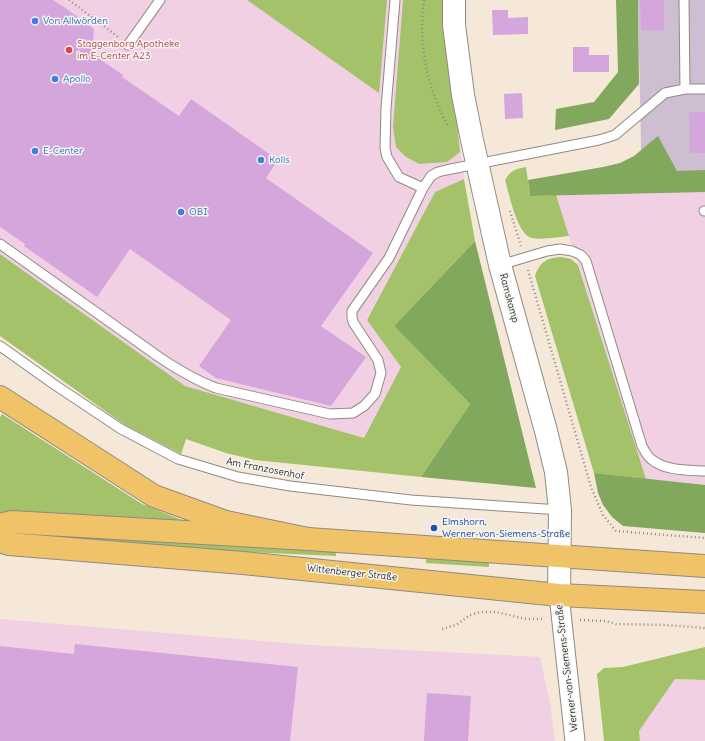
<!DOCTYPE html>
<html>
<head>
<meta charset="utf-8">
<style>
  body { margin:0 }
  canvas { display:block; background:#f5e8d8 }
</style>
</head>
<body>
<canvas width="705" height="741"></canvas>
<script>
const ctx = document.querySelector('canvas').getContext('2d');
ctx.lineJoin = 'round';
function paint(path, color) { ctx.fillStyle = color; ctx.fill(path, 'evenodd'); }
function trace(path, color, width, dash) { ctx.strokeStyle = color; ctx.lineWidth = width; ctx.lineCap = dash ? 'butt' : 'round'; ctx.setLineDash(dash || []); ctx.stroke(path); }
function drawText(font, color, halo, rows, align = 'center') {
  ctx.font = font + ' Delius,sans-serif'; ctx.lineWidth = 3; ctx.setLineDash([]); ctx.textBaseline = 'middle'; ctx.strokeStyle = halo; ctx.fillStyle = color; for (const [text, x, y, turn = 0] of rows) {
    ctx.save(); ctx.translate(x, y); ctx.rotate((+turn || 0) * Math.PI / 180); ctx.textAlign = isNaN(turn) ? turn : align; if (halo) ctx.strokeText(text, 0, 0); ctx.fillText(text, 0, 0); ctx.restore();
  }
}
paint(new Path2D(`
  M0,0H444L454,96L464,179L435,192L367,319L401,367L364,438L185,386L0,254Z
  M705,192V485L646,479L556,195Z
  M0,619L310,645L540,657L550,703L555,741H0Z
  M675,679L705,680V741H640L639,731Z`), '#f1d0e4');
paint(new Path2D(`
  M638,0H705V192L642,193Z`), '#cebed1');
paint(new Path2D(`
  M247,0H387L379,93Z
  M403,0H444L460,152L447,162L419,164L406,157L396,147L393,127Z
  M526,167L530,196L556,195L569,236C559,237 541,240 532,238C517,235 509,193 505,180C510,171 515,169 526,167Z
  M464,179L475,241L394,326L470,404L421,477L255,460L226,453L186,439L181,454L125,425L0,336V254L185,386L364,438L401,367L367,320L435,192Z
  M561,257L571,259L578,265L646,479L594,473L535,276C540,262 546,258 561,257Z
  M2,414L142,504L187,522L0,517V417Z
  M15,531L336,550V556L158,548L14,537Z
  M426,556L489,560V567L426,563Z
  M705,647V680L675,679L639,731L640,741H604L597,674L604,668L623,667Z`), '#a3c26a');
paint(new Path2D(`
  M616,0H638L639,84L609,119L555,130L556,109L594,102L618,72Z
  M658,136L677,171L705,170V192L530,196L528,180L603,167L620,163L634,156Z
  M475,241L536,488L421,477L470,404L394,326Z
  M594,473L705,485V533L623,526L612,517L603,505L598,493Z`), '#82a85e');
paint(new Path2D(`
  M0,0H53L64,7L94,29L92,54L123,75L122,77L179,116L191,99L278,160L266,178L373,253L321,326L366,357L331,406L216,378L199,366L231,320L130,249L97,297L24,246L25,244L0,227Z
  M640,0H664V30H641Z
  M492,10H508V18L528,17V34L493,35Z
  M573,47H589V55H609V72H573Z
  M522,93L523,118L505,119L504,94Z
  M689,112H705V153H690Z
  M75,644L298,667L290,741H0V646L74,654Z
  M427,693L471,696L468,741H424Z`), '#d4a6dc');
const service = new Path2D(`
  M395,0L386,108L385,148L387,157L399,177L423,188
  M684,0L685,89
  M128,45L160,0
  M704,211H705
  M0,244L159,357C177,369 195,380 216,388L330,414L353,413L364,406L375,394L381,373L378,360L353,322L352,317V311L389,258L423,188L431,176L438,172L446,170L599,140L615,135L665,93L685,89H705
  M500,265L547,251L560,249L572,251L581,255L586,261L642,446C645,451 647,456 651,459C665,471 687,470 705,471
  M0,346L55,385L121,429L178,459L238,477L290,486L411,500L560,510`);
const minor = new Path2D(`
  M559,595L575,741`);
const tertiary = new Path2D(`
  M454,0V25L463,95L472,140L500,265L546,431L556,472L560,510L559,595`);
const primary = new Path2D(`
  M0,525L11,522L308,539L705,566
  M0,541L9,544L243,563L559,595L705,602`);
const motorway = new Path2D(`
  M0,397L154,496L226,522L308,539`);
trace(service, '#908a82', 11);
trace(minor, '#908a82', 21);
trace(tertiary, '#908a82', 24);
trace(primary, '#908a82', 24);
trace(motorway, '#908a82', 24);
trace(new Path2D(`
  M69,0L118,37
  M424,0C418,43 427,89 448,126
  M510,211L521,246
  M528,270L591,487L603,515L616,531L705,538
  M580,620L605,621L616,624L666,625L705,628
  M442,629L456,625L470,615L480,612H496L526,619H545`), '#908a82', 2.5, [1, 3]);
trace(service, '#fff', 9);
trace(minor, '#fff', 19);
trace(tertiary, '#fff', 22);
trace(primary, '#f0c369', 22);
trace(motorway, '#f0c369', 22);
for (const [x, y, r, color] of [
  [35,21,4,"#3f7fe0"],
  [69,50,4,"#e0444e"],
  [55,79,4,"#3f7fe0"],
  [35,151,4,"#3f7fe0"],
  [261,160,4,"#3f7fe0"],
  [181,212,4,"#3f7fe0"],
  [434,528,4,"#1a4fb4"]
]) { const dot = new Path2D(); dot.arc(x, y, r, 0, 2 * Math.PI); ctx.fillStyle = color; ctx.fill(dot); trace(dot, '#f6f6f2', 1.5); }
drawText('10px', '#366cbe', '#f6f6f2', [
  ["Von Allwörden",43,21],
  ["Apollo",63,79],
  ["E-Center",43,151],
  ["Kolls",269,160],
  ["OBI",189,212]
], 'left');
drawText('10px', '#be3a42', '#f6f6f2', [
  ["Staggenborg Apotheke",77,44],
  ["im E-Center A23",77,56]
], 'left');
drawText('10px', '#2b2b2b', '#f6f6f2', [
  ["Ramskamp",509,298,75],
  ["Am Franzosenhof",265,469,11],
  ["Wittenberger Straße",352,573,6],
  ["Werner-von-Siemens-Straße",567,668,-97]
]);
drawText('10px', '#164399', '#f6f6f2', [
  ["Elmshorn,",442,522],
  ["Werner-von-Siemens-Straße",442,534]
], 'left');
</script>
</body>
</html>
